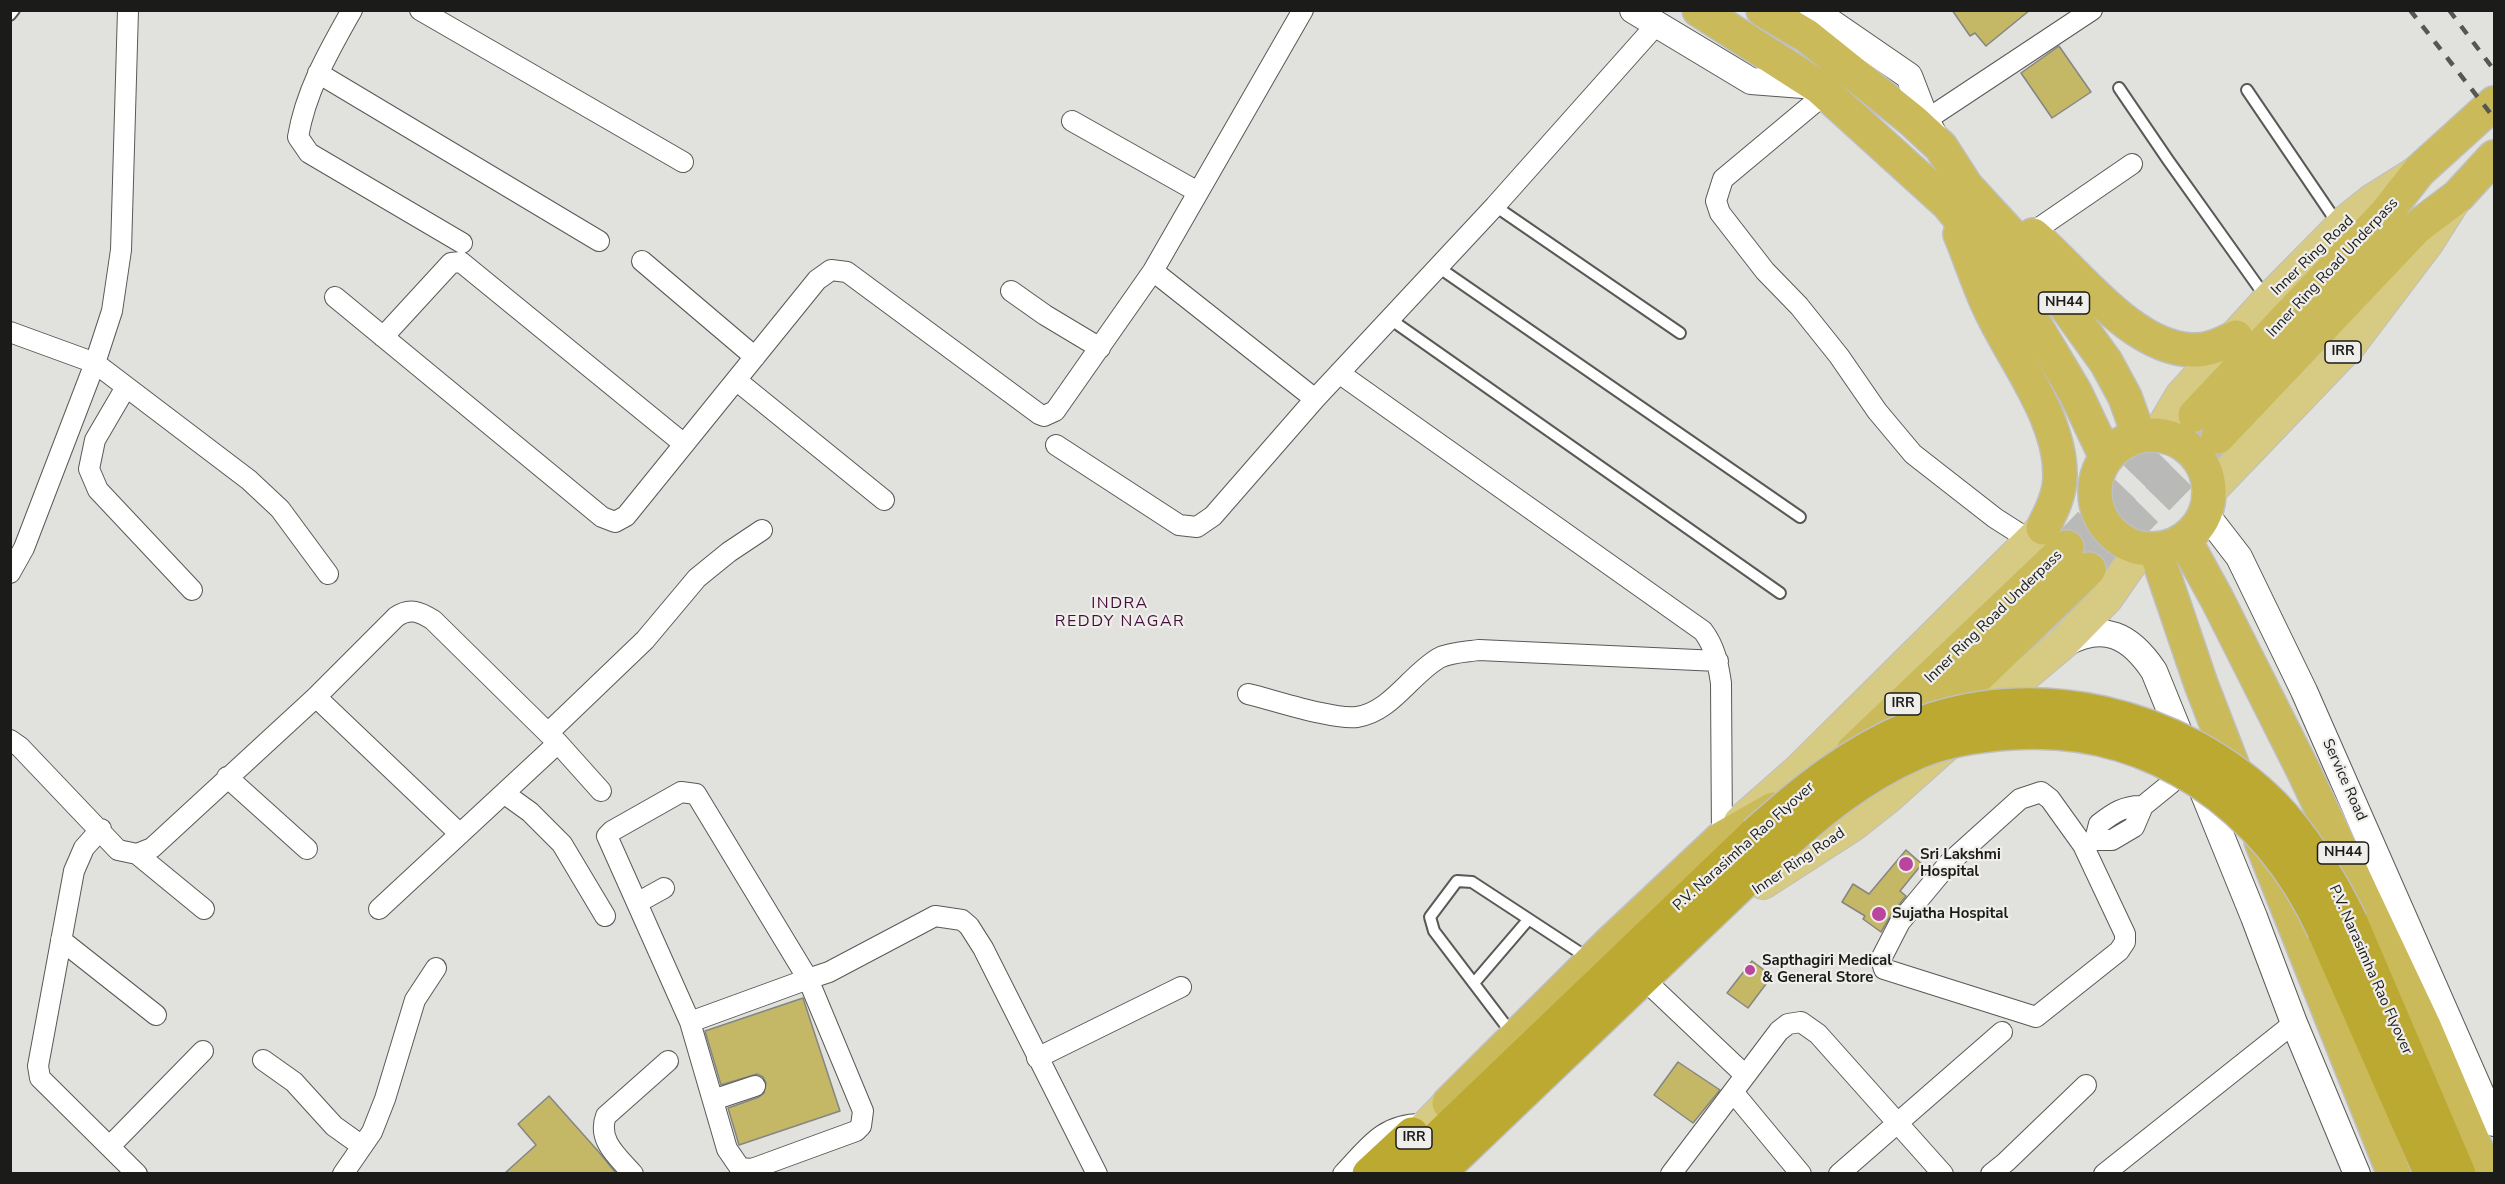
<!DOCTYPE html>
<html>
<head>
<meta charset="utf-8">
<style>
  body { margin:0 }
  #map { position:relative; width:2505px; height:1184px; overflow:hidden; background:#e1e1de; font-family:"Nunito Sans",sans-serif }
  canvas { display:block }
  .frame { position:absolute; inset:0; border:12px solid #1b1b19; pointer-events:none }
</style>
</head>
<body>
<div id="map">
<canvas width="2505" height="1184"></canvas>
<div class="frame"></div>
</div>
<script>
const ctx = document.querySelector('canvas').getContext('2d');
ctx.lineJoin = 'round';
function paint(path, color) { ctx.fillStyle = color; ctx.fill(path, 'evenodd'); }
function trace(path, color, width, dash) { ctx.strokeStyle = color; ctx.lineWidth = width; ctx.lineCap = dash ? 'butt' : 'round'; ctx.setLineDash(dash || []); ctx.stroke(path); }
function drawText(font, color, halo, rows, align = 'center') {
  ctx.font = font + ' "Nunito Sans",sans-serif'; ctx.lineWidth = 4.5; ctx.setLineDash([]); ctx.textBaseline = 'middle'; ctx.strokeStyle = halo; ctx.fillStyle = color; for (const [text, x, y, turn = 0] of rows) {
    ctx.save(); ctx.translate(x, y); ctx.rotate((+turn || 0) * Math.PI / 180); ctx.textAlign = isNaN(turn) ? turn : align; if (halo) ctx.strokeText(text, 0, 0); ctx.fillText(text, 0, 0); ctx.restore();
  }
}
const building = new Path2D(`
  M1952,10H2030L1986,46L1975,33L1970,36Z
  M2059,46L2091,92L2052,118L2021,73Z
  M1906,850L1922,864L1900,891L1906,896L1891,915L1881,932L1863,919L1865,916L1842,902L1853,884L1869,894Z
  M1752,961L1772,976L1748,1008L1727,993Z
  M803,998L840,1111L739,1145L728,1108L759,1097L764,1093L766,1083L763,1077L757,1074L721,1085L705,1031Z
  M1678,1062L1720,1090L1693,1123L1654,1095Z
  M549,1096L598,1151L616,1173H505L536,1145L518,1124Z`);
paint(building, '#c4b766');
trace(building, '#858582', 1.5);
trace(new Path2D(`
  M2067,547L2195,415
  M2089,569L2218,437`), '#b9b9b7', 33, [33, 16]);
const service = new Path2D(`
  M10,15L14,10
  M2119,88L2168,160L2267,299
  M2247,90L2338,224
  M1495,206L1680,333
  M1438,267L1800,517
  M1390,319L1780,593
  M1474,983L1528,920
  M1513,1035L1434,931L1430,917L1457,881L1472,882L1588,958`);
const minor = new Path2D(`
  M352,10C329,51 306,90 298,137L309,153L462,243
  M420,10L683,162
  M318,73L599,241
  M1826,93L1723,179L1716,201L1720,213L1765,271L1799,306L1839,356L1877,411L1913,454L1995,518L2031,541
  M1926,120L2092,10
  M1072,121L1198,192
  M2030,234L2132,164
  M642,261L755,357
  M1153,271L1315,399
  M1011,291L1045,315L1100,348
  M335,297L602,517L615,522L626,516L817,280L831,270L847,272L1039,414L1044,416L1055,411L1153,271L1303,10
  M10,332L95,363L249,480L280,509L328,574
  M383,337L451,263L461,262L684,444
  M1339,373L1703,631C1715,647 1718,663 1721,683L1722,838
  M736,380L884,500
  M126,387L95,440L89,469L98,490L192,590
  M1056,445L1179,525L1197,527L1213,516L1315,399L1495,206L1657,24
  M10,573L24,548L95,363L112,311L121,250L128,10
  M1248,694C1274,700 1333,720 1357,717C1391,712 1410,675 1439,658C1451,652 1466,652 1479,650L1718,661
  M316,697L460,834
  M548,733L645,640L697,578L729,552L762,530
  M10,740L20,747L118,850L137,854L152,848L316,697L396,617C410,607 420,612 433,620L558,743L601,791
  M227,777L307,849
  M505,794L530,812L562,844L605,916
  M101,829L84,848L74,871L38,1066L40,1078L137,1174
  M2095,840L2099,824C2113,813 2125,805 2143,806
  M2083,845L2050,799L2041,792L2020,799L1949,863L1900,922L1881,959L1884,969L2036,1017L2119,951L2125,942V934L2083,845L2095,840H2112L2134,827L2143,806L2191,767
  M137,854L204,909
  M637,903L664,888
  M379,909L558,743
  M61,940L156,1015
  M1650,985L1745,1075
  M690,1022L727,1149L740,1168L752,1169L856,1131L861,1126L863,1111L808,979L690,1022L607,836L612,831L681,792L696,794L808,979L829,972L935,916L962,920L969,926L983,948L1097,1174
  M1037,1058L1181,987
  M263,1060L294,1082L334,1126L362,1146
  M1733,1092L1801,1174
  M713,1100L755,1086
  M110,1146L203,1051
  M343,1174L372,1132L385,1099L415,1000L436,968
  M633,1174C617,1156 597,1140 606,1116L668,1061
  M1343,1174C1368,1148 1382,1124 1421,1124
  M1671,1174L1779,1031L1788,1024L1801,1022L1818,1034L1943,1174
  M1839,1174L2002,1032
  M1991,1174L2006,1162L2086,1085
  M2104,1174L2294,1023`);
const tertiary = new Path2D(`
  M1633,10L1751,81L1816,86
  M1813,10L1909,76L1926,120L1935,137
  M2205,513L2239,557L2304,691L2494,1123
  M2064,644C2104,622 2130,635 2154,671L2254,917L2294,1023L2357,1174`);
const primary = new Path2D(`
  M2158,435L2181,396L2268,300L2346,221L2371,201L2414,174
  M2208,493L2350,345L2428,242L2454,201
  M1740,822L1799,770L2043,528
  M1763,883L1853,825L1886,799L2018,681L2061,645L2107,598L2141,549
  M1401,1152L1449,1103`);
const trunk = new Path2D(`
  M1699,10L1819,87L1948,204L2004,273L2075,392L2106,457
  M1763,10L1807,36L1913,121L1941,147L1966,186L2025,250L2106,362L2125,397L2139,436
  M1960,234C1971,260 1979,287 1991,311C2015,362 2061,419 2060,476C2060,495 2051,512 2043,528
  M2033,235C2077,272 2131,348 2192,350C2208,351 2222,344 2236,337
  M2195,415L2386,213L2419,171L2494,103
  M2095 492a57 57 0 1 1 114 0a57 57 0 1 1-114 0Z
  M2218,437L2417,227L2458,196L2494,157
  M2184,539L2217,599L2304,772L2424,1026L2487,1174
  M2155,549L2201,684L2242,790
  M1924,728L2089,569
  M1853,751L2067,547
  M2261,841L2394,1174
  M1449,1103L1609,944L1722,838L1773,809`);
const motorway = new Path2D(`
  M2351,922L2459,1174
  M2324,931L2431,1174
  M1369,1174L1412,1134
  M1400,1174L1755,834
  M1438,1174L1773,854`);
trace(service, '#595956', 14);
trace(minor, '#595956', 22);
trace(tertiary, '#595956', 28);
trace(primary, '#bfbfbf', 34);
trace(trunk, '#bfbfbf', 36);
trace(motorway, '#bfbfbf', 36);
trace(service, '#fff', 10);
trace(minor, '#fff', 20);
trace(tertiary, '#fff', 26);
trace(primary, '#d7cb83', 32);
trace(trunk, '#caba5a', 33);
trace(motorway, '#bca931', 33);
trace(new Path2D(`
  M2410,10L2494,118
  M2449,10L2494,70`), '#565654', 4.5, [10, 10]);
const motorwayBridge = new Path2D(`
  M1755,834C1803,791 1852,751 1912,727C2034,678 2180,713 2273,805C2306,839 2330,879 2351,922
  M1773,854C1817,813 1862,776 1918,752C1947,740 1980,735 2011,733C2151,723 2268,806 2324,931`);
trace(motorwayBridge, '#bfbfbf', 36, []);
trace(motorwayBridge, '#bca931', 33);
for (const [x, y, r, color] of [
  [1906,864,8,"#b9459f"],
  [1879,914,8,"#b9459f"],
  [1750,970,6,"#b9459f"]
]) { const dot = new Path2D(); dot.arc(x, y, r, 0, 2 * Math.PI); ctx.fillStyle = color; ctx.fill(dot); trace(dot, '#efeeeb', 2); }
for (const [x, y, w] of [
  [2064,303,51],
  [2343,352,36],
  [1903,704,36],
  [2343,853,51],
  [1414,1138,36]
]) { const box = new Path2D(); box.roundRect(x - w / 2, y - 11, w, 22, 4.5); ctx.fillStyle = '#efeeeb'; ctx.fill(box); trace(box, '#1b1b19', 1.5); }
drawText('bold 14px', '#1b1b19', null, [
  ["NH44",2064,303],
  ["IRR",2343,352],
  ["IRR",1903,704],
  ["NH44",2343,853],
  ["IRR",1414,1138]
]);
drawText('15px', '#1b1b19', '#efeeeb', [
  ["Inner Ring Road",2313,256,-44],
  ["Inner Ring Road Underpass",2333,268,-47],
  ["Inner Ring Road Underpass",1994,617,-44],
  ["Service Road",2344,780,66],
  ["P.V. Narasimha Rao Flyover",1744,847,-42],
  ["Inner Ring Road",1799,862,-34],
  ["P.V. Narasimha Rao Flyover",2370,970,66]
]);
drawText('bold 15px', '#1b1b19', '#efeeeb', [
  ["Sri Lakshmi",1920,855],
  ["Hospital",1920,872],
  ["Sujatha Hospital",1892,914],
  ["Sapthagiri Medical",1762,961],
  ["& General Store",1762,978]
], 'left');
ctx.letterSpacing = '1.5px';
drawText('16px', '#460f3b', '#efeeeb', [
  ["INDRA",1120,604],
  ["REDDY NAGAR",1120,622]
]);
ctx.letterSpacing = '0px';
</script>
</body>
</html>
